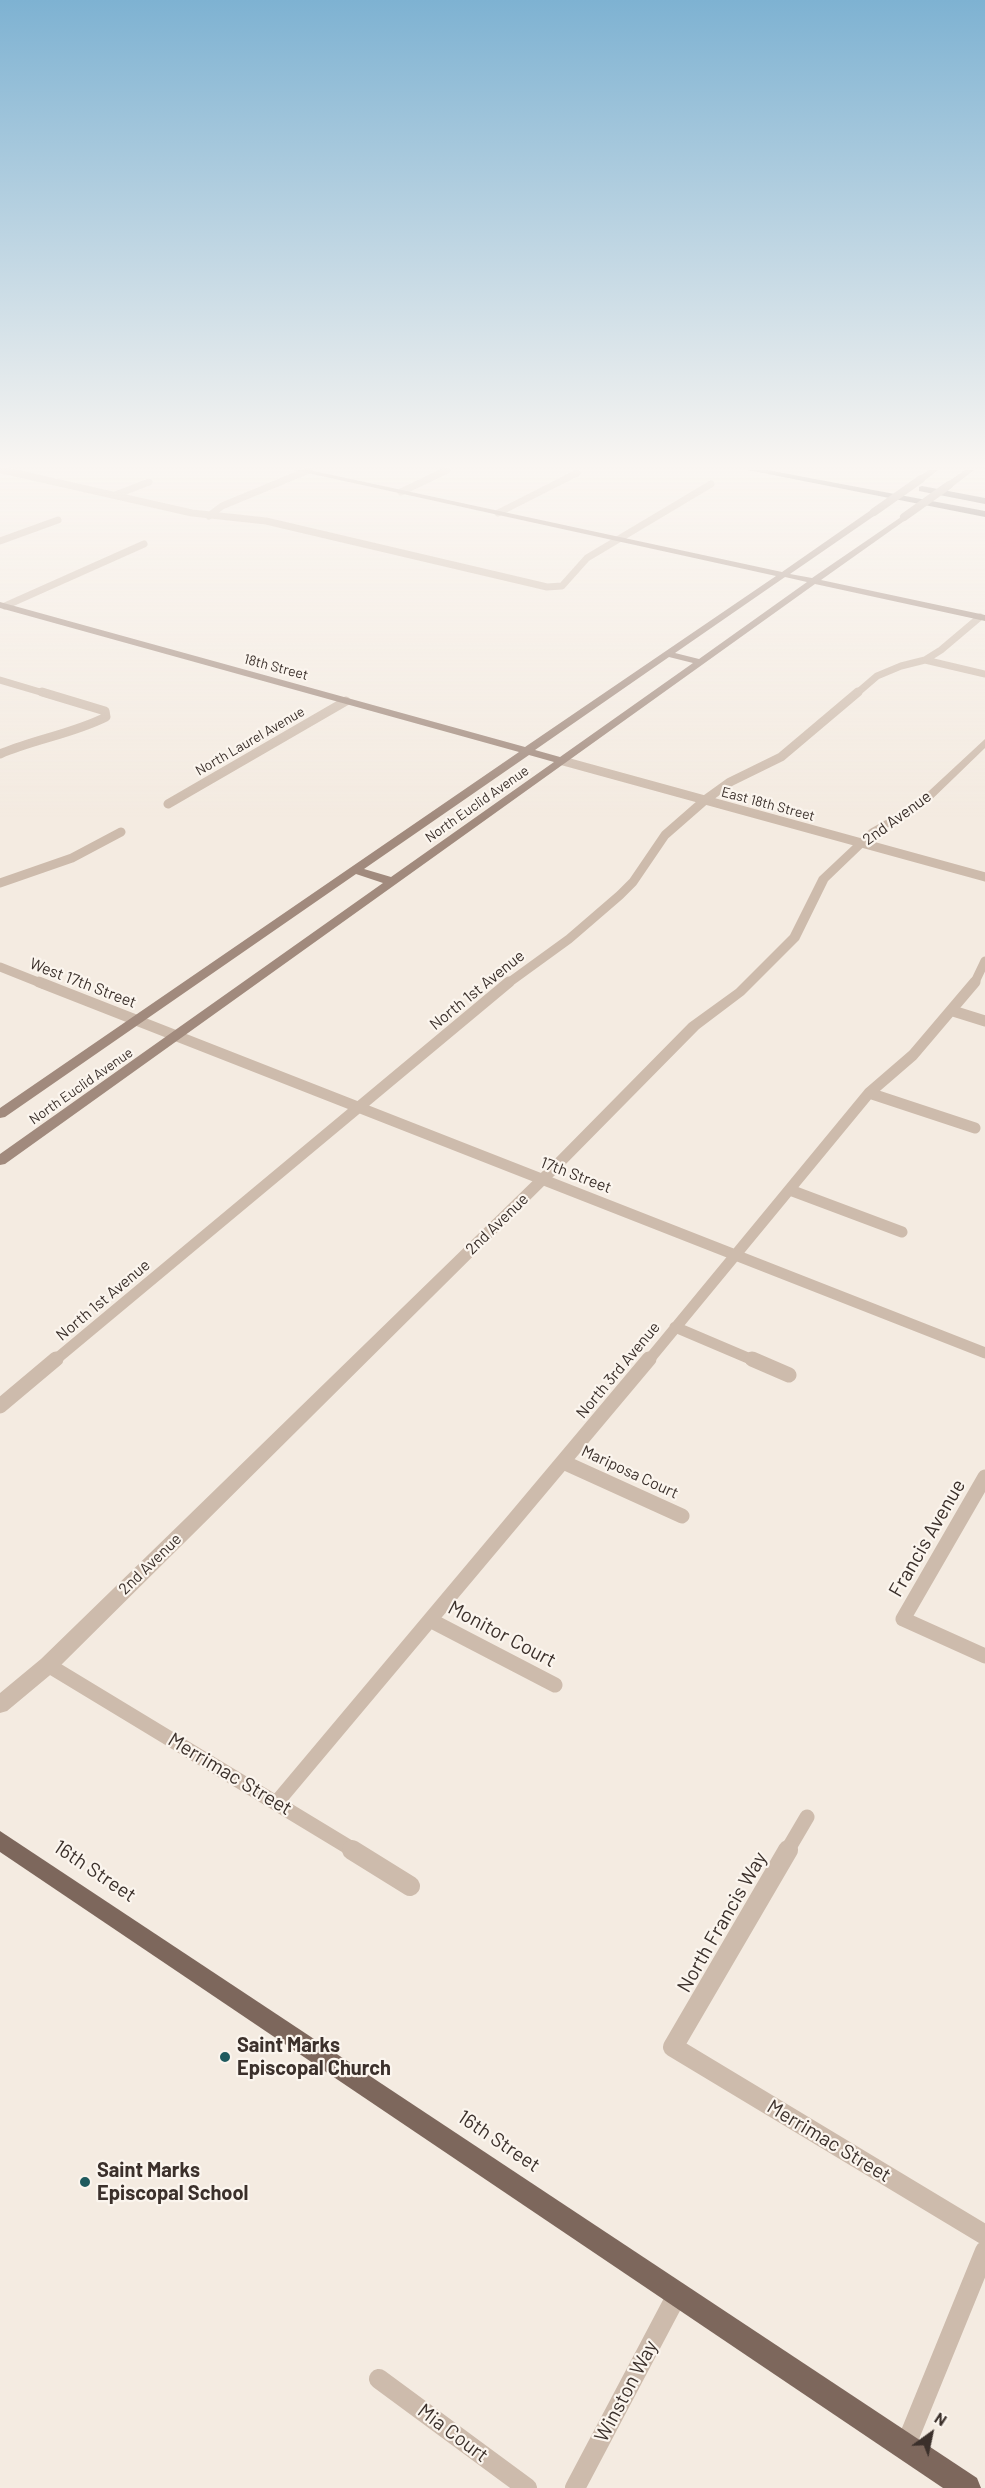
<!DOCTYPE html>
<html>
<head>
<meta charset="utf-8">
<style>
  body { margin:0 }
  #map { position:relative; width:985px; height:2488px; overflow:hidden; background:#f4ebe1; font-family:Barlow,sans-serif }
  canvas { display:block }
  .north { position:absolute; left:901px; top:2404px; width:60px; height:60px; -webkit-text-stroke:4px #fbf5ee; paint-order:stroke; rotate:33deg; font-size:16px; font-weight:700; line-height:24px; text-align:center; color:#3b302b }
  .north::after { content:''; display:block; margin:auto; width:21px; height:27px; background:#3b302b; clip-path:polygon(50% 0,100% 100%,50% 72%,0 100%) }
</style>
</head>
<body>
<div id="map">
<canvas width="985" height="2488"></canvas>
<div class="north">N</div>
</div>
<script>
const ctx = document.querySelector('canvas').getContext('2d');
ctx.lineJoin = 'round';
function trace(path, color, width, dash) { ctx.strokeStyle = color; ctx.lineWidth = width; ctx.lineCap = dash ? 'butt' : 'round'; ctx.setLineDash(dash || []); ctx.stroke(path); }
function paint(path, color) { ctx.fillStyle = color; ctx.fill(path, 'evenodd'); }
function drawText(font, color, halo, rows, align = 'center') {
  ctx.font = font + ' Barlow,sans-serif'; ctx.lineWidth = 4.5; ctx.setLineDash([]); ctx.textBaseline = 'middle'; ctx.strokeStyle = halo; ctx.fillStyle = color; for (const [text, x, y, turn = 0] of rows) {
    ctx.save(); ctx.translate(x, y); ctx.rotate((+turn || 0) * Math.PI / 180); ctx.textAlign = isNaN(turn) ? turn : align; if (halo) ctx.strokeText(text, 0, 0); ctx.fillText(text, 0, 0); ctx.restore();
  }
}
trace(new Path2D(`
  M2,470L192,513L266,521L547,587L562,586L587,558L711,484
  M401,492L447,470
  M115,495L149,482
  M498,513L577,473
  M209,516L222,506L309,470
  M0,541L58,520
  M5,606L144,544
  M925,660L985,674
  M0,680L47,694
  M856,694L877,676L901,666L925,660L941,650L980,617`), '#cdbbac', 7);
trace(new Path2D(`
  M0,754C35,739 72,734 106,717L105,711L42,692
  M563,761L985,877
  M168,804L346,701
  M0,883L72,858L121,832
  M0,967L43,984
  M507,984L569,939L620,895L633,882L665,835L705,800L730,782L781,757L858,692
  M974,984L985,961`), '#cdbbac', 9);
trace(new Path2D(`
  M39,982L985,1353
  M953,1011L985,1021
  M869,1093L975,1128
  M790,1190L902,1232
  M675,1327L755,1361
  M54,1361L509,982
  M648,1361L869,1093L913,1055L975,982`), '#cdbbac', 11);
trace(new Path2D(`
  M752,1359L789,1375
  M0,1406L56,1359
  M563,1462L682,1516
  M985,1477L903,1619L985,1656
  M430,1620L555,1685
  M48,1665L355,1851
  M277,1802L649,1359
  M787,1851L807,1817`), '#cdbbac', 15);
trace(new Path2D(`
  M352,1850L410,1886
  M788,1850L673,2047L985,2235
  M379,2379L527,2488
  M905,2447L985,2251
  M575,2488L678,2293`), '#cdbbac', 20);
paint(new Path2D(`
  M985,739V748L924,807L878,833L828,881L799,940L744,995L699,1029L557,1173L55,1671L7,1711L0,1713V1693L41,1659L547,1167L689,1023L736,989L790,935L819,877L870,829L916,803Z`), '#cdbbac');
paint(new Path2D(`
  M294,470H309L782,572L871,510H877V514L790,574L812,578L904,515H907V519L821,580L985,615V621L815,584L5,1164L0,1165V1154L383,883L356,874L5,1117L0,1118V1108L519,752L0,608V602L525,747L776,576ZM785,577L807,582L699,659L675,653ZM669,657L693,663L560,757L535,750ZM529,755L554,762L391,877L364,869Z
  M929,470H938L924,481H918V477Z
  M965,470H974L952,487H946V483Z`), '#a18a7d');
paint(new Path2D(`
  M0,1831L977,2478L981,2488H943L0,1852Z`), '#7d675c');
paint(new Path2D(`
  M748,470H767L985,511V517Z
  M922,486L985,498V504L919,491V487Z`), '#5c4a42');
trace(new Path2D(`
  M874,512L921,479
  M904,517L949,485`), '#a18a7d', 8);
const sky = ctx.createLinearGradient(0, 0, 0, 819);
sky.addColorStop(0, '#7eb2d2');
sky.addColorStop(0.57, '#faf6f2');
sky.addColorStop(1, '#faf6f200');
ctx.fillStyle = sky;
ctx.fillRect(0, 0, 985, 819);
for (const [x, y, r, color] of [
  [225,2057,6,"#1f5a5e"],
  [85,2182,6,"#1f5a5e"]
]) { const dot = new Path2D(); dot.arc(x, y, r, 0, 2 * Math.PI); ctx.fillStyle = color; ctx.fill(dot); trace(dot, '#fbf5ee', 2); }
drawText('14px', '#3b302b', '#fbf5ee', [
  ["18th Street",276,667,15],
  ["North Laurel Avenue",250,741,-30],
  ["North Euclid Avenue",477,804,-35],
  ["East 18th Street",768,804,15],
  ["North Euclid Avenue",81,1086,-35]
]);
drawText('16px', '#3b302b', '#fbf5ee', [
  ["2nd Avenue",897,818,-36],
  ["West 17th Street",83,983,21],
  ["North 1st Avenue",477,990,-39],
  ["17th Street",576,1175,21],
  ["2nd Avenue",497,1224,-44],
  ["North 1st Avenue",103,1300,-40],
  ["North 3rd Avenue",618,1370,-50],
  ["Mariposa Court",630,1472,25],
  ["2nd Avenue",150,1564,-44]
]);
drawText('20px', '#3b302b', '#fbf5ee', [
  ["Francis Avenue",927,1538,-60],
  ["Monitor Court",502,1634,28],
  ["Merrimac Street",230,1774,31],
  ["16th Street",95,1871,34],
  ["North Francis Way",722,1922,-60],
  ["16th Street",499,2141,34],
  ["Merrimac Street",829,2141,31],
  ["Winston Way",626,2391,-62],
  ["Mia Court",453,2433,37]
]);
drawText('bold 20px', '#3b302b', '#fbf5ee', [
  ["Saint Marks",237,2045],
  ["Episcopal Church",237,2068],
  ["Saint Marks",97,2170],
  ["Episcopal School",97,2193]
], 'left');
</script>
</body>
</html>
